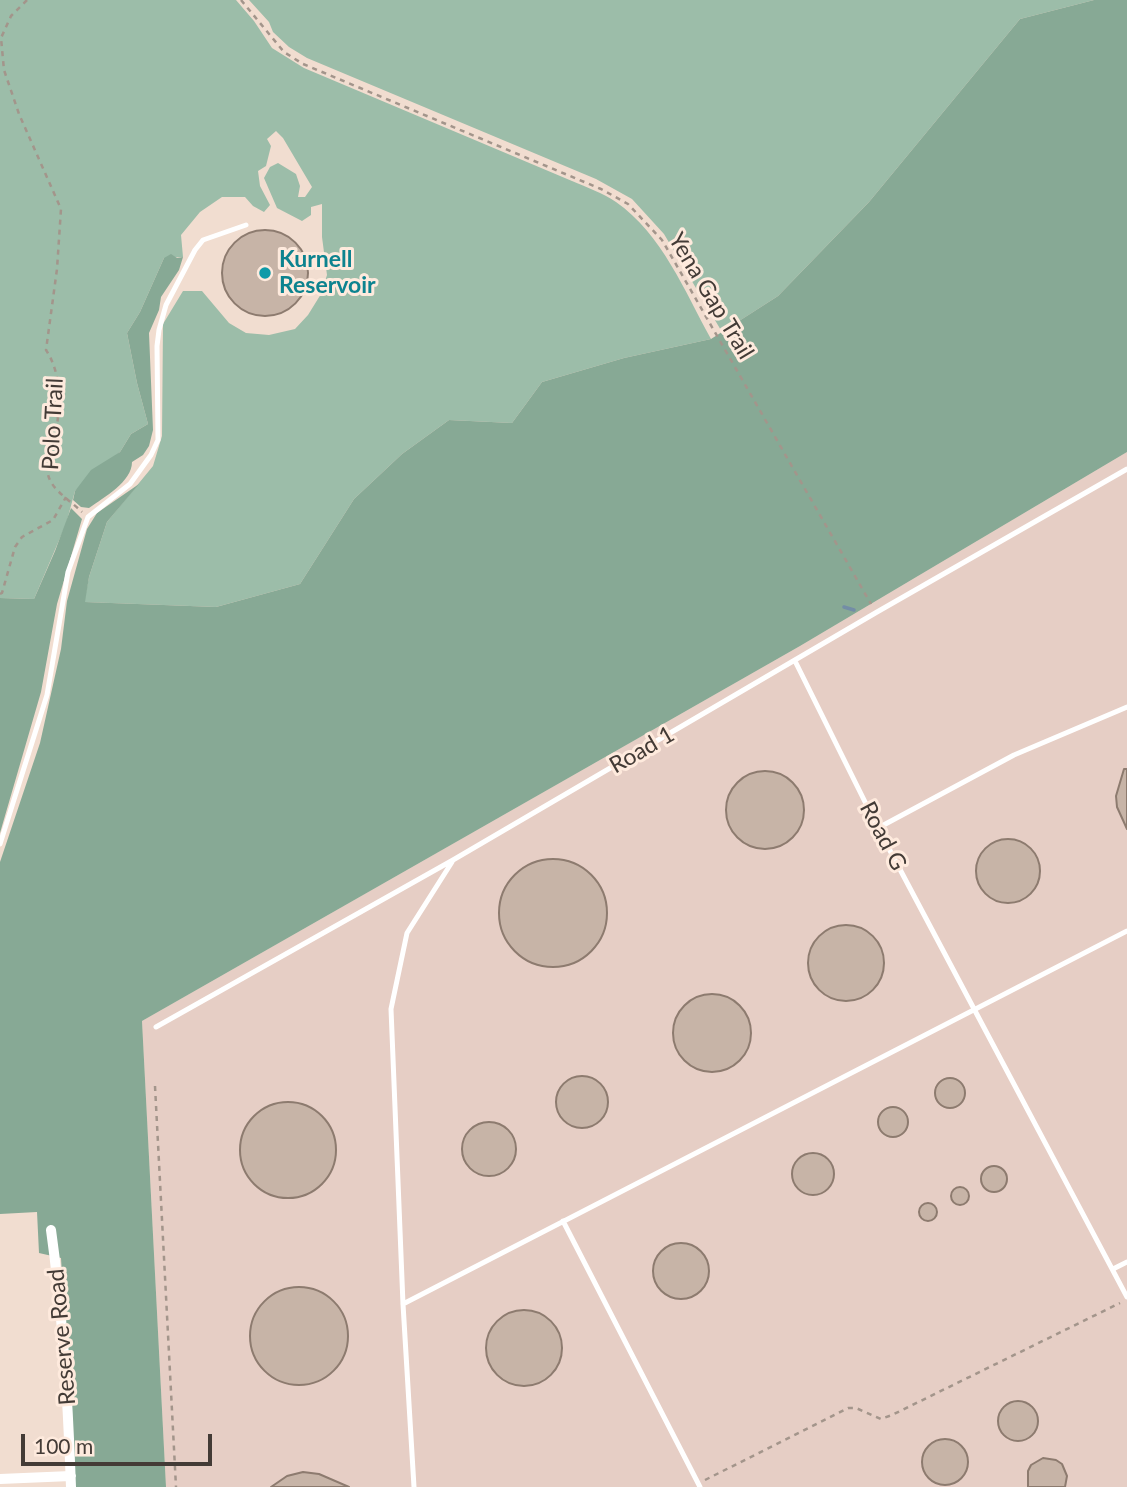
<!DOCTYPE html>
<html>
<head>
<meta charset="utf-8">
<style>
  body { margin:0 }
  #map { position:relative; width:1127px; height:1487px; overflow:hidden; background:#f1ddd0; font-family:Lato,sans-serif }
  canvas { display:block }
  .scale { position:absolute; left:21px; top:1434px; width:191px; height:32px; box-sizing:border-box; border:4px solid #433b36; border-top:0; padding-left:9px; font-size:21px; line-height:24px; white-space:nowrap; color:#433b36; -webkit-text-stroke:5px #feeadd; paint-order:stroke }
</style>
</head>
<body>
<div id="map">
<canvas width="1127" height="1487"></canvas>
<div class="scale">100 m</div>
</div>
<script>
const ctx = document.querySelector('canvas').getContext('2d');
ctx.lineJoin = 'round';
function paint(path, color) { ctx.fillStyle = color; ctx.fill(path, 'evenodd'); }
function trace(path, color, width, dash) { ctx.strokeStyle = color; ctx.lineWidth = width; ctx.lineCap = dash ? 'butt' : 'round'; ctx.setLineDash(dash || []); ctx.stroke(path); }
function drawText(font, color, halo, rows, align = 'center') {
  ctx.font = font + ' Lato,sans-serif'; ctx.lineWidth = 6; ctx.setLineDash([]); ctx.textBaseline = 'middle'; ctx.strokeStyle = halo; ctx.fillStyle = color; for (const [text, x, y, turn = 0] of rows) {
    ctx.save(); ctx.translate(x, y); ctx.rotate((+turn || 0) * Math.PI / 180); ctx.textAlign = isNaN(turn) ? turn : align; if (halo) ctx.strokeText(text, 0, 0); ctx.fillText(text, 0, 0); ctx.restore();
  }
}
paint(new Path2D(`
  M1127,452V1487H166L142,1021L800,646Z`), '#e6cec5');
paint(new Path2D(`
  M0,0H236L254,21L272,48L304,68L572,181C586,187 603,193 616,202C662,234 685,292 711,339L624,358L542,382L512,423L449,420L402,454L354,499L300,584L216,607L84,602L89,577L107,522L153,466L162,436L163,324L183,291H202L229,323L246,333L269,335L295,329L308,315L321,294L327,275L322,237V204L311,207V215L302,221L277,208L264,178L270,167L278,163L296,174L300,186L298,197H305L312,187L283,138L276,131L267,139L271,146L266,166L258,171L260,186L270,205L264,212L253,206L245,197H222L200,212L181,235L183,257L164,258L140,312L127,333L137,383L148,424L131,434L120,452L75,491L66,524L34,599L0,598Z
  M249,0H1094L1020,19L869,202L778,296L722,332L664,234L632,199L596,179L307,58L289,47L273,32L269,22Z`), '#9cbda9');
paint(new Path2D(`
  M1094,0H1127V452L800,646L142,1021L166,1487H75L61,1258L39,1253L37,1212L0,1214V862L40,743L61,649L67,601L87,529L97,513L139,484L107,522L89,577L85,602L216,607L300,584L354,499L402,454L449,420L512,423L542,382L624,358L711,339L778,296L869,202L1020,19Z
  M171,254L177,258L183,257L179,270L161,297L159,310L149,333L153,430L149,446L143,455L132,462C132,482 104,497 89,508L81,507L73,500L75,491L91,470L120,452L131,434L148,424L137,383L127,333L140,312L164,258Z
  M71,508L82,519L57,604L41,692L0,833V598L34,599L55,551Z`), '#87a995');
trace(new Path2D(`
  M844,607L854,610`), '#738da6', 3.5);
const building = new Path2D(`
  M222 273a43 43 0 1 1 86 0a43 43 0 1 1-86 0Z
  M1124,769H1127V829L1117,807L1116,796Z
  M726 810a39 39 0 1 1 78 0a39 39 0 1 1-78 0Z
  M976 871a32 32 0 1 1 64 0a32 32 0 1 1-64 0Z
  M499 913a54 54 0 1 1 108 0a54 54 0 1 1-108 0Z
  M808 963a38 38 0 1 1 76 0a38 38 0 1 1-76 0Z
  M673 1033a39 39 0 1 1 78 0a39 39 0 1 1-78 0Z
  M556 1102a26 26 0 1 1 52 0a26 26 0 1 1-52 0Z
  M935 1093a15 15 0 1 1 30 0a15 15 0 1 1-30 0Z
  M240 1150a48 48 0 1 1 96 0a48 48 0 1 1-96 0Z
  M878 1122a15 15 0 1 1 30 0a15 15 0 1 1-30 0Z
  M462 1149a27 27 0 1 1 54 0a27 27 0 1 1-54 0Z
  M792 1174a21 21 0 1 1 42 0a21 21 0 1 1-42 0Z
  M981 1179a13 13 0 1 1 26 0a13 13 0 1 1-26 0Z
  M951 1196a9 9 0 1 1 18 0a9 9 0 1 1-18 0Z
  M919 1212a9 9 0 1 1 18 0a9 9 0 1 1-18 0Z
  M653 1271a28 28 0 1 1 56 0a28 28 0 1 1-56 0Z
  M250 1336a49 49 0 1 1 98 0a49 49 0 1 1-98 0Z
  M486 1348a38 38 0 1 1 76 0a38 38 0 1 1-76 0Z
  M998 1421a20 20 0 1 1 40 0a20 20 0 1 1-40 0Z
  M922 1462a23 23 0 1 1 46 0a23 23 0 1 1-46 0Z
  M1043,1458L1056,1460L1062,1464L1067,1476L1065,1487H1028V1471L1031,1465Z
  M303,1472L319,1474L349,1487H271L287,1476Z`);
paint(building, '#c7b4a7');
trace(building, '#8d7b6f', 2);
trace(new Path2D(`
  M27,0L11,16L1,38L4,70L19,114L61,209L57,269L46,350C62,374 61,408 55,435C52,450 42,467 51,482C57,493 73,503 82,512
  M241,0L284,52L303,64L601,189L628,204L662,240L871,604
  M0,594L2,593L15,547L22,537L53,520L66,497
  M155,1086L176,1487
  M705,1480L848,1408H856L881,1419L892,1415L1120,1303`), '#a3958b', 2.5, [5, 5]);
trace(new Path2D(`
  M795,661L878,828L1127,1297
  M878,828L1014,755L1127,707
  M0,844L47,695L68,572L88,517L130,484L151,455L158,440L157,346L159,330L166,305L195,250L203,240L246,225
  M156,1027L453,860L877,612L1127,469
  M563,1221L700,1487
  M1113,1269L1127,1262
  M403,1304L1127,931
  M414,1487L403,1304L391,1009L407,933L452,862`), '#fff', 5);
trace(new Path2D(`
  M51,1230C63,1315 68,1401 71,1487
  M0,1479L71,1476`), '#fff', 10);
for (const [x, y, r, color] of [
  [265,273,7,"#0f9aa8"]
]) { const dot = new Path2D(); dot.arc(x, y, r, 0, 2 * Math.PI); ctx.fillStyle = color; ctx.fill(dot); trace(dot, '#feeadd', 2.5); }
drawText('bold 23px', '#0d838f', '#feeadd', [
  ["Kurnell",279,260],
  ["Reservoir",279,286]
], 'left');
drawText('23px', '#433b36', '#feeadd', [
  ["Yena Gap Trail",711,296,59],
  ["Polo Trail",53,424,-87],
  ["Road 1",642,750,-30],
  ["Road G",883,836,62],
  ["Reserve Road",62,1337,-95]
]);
</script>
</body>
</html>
